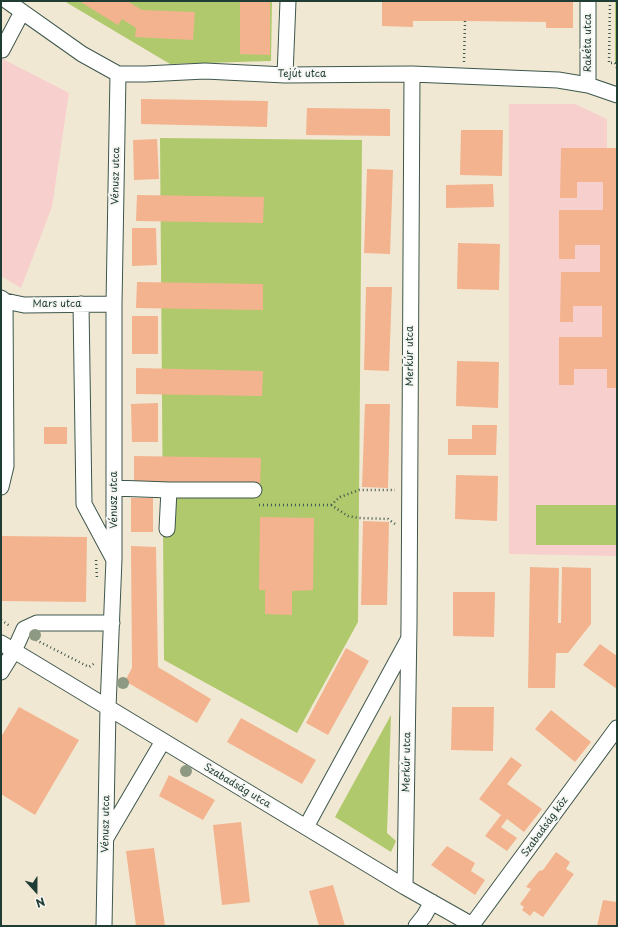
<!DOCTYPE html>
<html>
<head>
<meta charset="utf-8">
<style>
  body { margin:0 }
  #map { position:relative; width:618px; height:927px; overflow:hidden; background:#f1e8d3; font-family:"Playpen Sans",sans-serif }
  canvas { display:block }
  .frame { position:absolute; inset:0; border:2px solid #1f3d34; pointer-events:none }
  .north { position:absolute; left:16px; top:871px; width:40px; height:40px; -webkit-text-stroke:3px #f6f6f2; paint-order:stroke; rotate:159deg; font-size:11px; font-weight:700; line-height:16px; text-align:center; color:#1f3d34 }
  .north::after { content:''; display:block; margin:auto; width:14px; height:18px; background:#1f3d34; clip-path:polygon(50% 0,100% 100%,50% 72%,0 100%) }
</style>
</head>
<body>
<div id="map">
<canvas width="618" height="927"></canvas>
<div class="frame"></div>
<div class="north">N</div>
</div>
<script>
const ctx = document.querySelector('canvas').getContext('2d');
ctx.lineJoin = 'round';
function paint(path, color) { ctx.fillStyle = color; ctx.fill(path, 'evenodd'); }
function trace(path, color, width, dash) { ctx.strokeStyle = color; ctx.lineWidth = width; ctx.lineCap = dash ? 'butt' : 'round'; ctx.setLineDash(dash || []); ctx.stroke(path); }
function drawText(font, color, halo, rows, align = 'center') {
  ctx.font = font + ' "Playpen Sans",sans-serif'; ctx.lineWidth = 4; ctx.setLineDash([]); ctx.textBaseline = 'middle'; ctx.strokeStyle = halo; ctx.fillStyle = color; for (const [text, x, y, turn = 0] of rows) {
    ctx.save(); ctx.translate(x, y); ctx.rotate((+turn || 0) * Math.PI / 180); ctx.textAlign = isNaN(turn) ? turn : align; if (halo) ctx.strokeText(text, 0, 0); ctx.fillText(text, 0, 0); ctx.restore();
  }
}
paint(new Path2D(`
  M1,58L69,93L52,207L21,288L1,276Z
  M509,104H575L607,119V148H617V556L509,554Z`), '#f7d0ce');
paint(new Path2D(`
  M64,1H272L271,61L170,64Z
  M615,1H617V65L615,63Z
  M160,138L362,140L358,622L297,733L164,660Z
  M536,505H617V545H536Z
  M391,715L387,833L396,841L391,852L335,817Z`), '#b1c96d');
paint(new Path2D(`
  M79,1H127L142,10L195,12L193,40L135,37L136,28L122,19L118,25Z
  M240,1H270V55L240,54Z
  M382,1H573V28H546V22L465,21H413V27L382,26Z
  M141,99L268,101L267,127L141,124Z
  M307,108L390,109V136L306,135Z
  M461,130H503L502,176L460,175Z
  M157,139L159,179L134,180L133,140Z
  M561,148H617V388H607V369H574V385H559V337H602V306H573V322H560L561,272H600V245H575V259H559V210H603V182H577V198H560Z
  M367,169L393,170L390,254L364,253Z
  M493,184L494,207L446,208V185Z
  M137,195L264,197L263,223L136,221Z
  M132,228H156L157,265L132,266Z
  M458,243L500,244L499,290L457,289Z
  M137,282L263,284V310L136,308Z
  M366,287H392L389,371L364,370Z
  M132,316H158V354H132Z
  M457,361L499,362L498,408L456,406Z
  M136,368L263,371L262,396L136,394Z
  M158,403V442H132L131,404Z
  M365,404H390L388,488L362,487Z
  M472,425H497L496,455H448V439H472Z
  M44,427H67V444H44Z
  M134,456L261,458L260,484L134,482Z
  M456,475L498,476L497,521L455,519Z
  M131,498H153V532H131Z
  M260,517L314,518L313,590L292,591V615L265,614V590H259Z
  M363,521L389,522L387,605H361Z
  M1,536L87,537L86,602L1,601Z
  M131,546L156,547L158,667L211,699L197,723L125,681L132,668Z
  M530,567L559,568L558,623H561L562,567L591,568V624L568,653H556L555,688H528Z
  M453,592H495L494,637L453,636Z
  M600,644L617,656V689L583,665Z
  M346,648L369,661L328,735L306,723Z
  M19,707L79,740L35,815L1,794V737Z
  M452,707H494L493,751L451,750Z
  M551,710L591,742L575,762L535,729Z
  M241,718L316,760L302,784L227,742Z
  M511,757L522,765L507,784L542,809L524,832L507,819L501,827L517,838L507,851L485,836L501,815L479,799Z
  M169,775L215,800L203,820L159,796Z
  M241,822L250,902L222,905L213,825Z
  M447,846L475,863L471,871L485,880L475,895L431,865Z
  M154,848L165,926H136L126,851Z
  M556,852L570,862L566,869L574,874L543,917L534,911L530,916L522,910L524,907L520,904L531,889L526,887L539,871L543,870Z
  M333,885L345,926H319L309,891Z
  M603,900L617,902V926H597Z`), '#f3b38e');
const minor = new Path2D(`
  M7,1L82,54L118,74H145L205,71L285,75L412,74L558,80L588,85L617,95
  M588,1V85
  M1,50H2L22,12
  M285,75L288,1
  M1,298L5,301L24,305L114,304
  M81,304L84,504L113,558
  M1,487L6,466L5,301
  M114,488L169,490L167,529
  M169,490H254
  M1,643L405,887L474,926
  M1,672L14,651L24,629L37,623H112
  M306,827L408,640
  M106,838L163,741
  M405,887L409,624L412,74
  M472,925L617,728
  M104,926L108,708L114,559V304L118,74
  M416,926L424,916L432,902`);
trace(minor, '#3e574c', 17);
trace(new Path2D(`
  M610,1L609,63H615L617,68
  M464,62L465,21
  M259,505H331L348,516L359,518L388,519L395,524
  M331,505L340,497L359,490H395
  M96,560L97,579
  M1,620L10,626
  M36,640L89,667L95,663`), '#3e574c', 2.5, [1, 3]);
trace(minor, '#fff', 15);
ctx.fillStyle = '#8d9982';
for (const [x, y] of [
  [35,635],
  [123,683],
  [186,771]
]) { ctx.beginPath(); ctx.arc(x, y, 6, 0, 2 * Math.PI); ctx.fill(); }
drawText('10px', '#1f3d34', '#f6f6f2', [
  ["Rakéta utca",588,43,-90],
  ["Tejút utca",302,74],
  ["Vénusz utca",116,176,-89],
  ["Mars utca",57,304],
  ["Merkúr utca",410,356,-90],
  ["Vénusz utca",114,500,-90],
  ["Merkúr utca",407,762,-89],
  ["Szabadság utca",237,786,31],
  ["Vénusz utca",106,824,-89],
  ["Szabadság köz",545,827,-54]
]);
</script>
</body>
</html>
